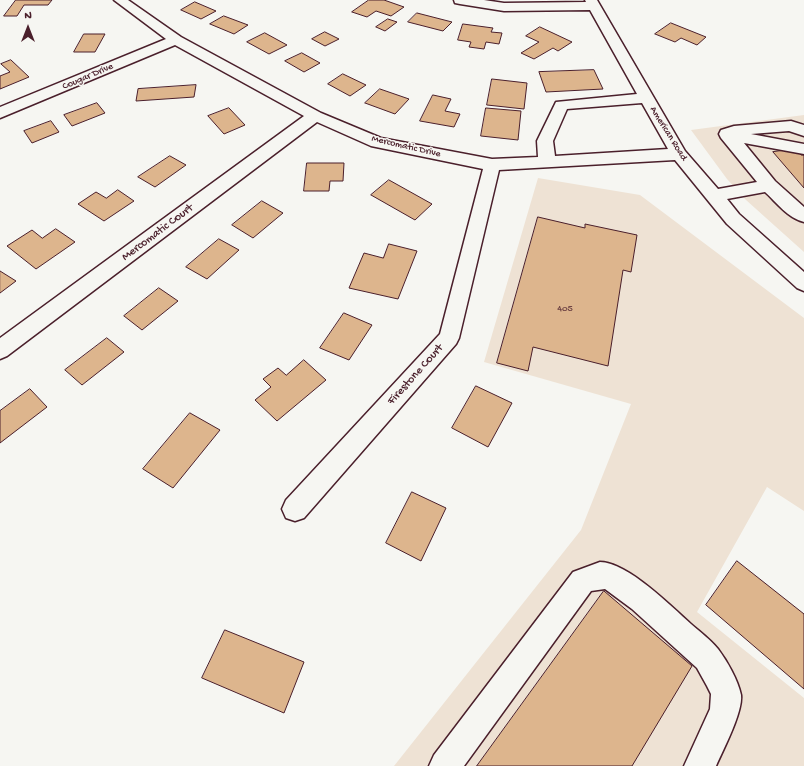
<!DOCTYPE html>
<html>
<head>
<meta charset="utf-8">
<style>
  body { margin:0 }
  #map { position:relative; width:804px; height:766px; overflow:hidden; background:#f6f6f2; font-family:"Gochi Hand",sans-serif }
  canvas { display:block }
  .north { position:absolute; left:8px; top:8px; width:40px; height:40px; -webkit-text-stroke:3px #f6f6f2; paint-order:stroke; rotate:0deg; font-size:11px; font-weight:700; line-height:16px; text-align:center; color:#4a1f2b }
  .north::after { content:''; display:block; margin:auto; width:14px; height:18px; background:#4a1f2b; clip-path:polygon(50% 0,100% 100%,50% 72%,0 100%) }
</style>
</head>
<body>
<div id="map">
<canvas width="804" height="766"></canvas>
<div class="north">N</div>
</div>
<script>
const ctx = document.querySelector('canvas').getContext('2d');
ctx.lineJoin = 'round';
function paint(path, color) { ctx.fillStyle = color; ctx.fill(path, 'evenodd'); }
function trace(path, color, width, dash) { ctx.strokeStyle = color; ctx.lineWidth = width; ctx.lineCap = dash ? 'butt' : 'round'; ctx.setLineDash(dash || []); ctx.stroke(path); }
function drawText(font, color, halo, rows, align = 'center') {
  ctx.font = font + ' "Gochi Hand",sans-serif'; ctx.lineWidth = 3; ctx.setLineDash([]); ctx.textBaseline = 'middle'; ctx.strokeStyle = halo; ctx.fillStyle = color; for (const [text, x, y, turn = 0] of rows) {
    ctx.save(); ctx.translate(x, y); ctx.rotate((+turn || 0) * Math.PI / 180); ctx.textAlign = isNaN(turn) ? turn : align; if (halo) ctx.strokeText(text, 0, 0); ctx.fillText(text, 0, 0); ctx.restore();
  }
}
paint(new Path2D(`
  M804,115V252L746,200L727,179L691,130Z
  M538,178L640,195L804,318V511L767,487L697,612L804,698V766H394L581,530L631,404L484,362Z`), '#eee2d4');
const building = new Path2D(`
  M16,0H52L48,5H24L17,16H4Z
  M369,0H384L404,7L391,16L376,11L367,17L352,12Z
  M195,2L216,11L201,19L181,10Z
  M417,13L452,22L443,31L408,22Z
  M224,16L248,25L234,34L210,24Z
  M388,19L397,22L385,31L376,27Z
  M671,23L706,37L697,45L681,38L675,42L655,34Z
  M463,24L493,28L491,32L502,33L499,44L486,42L484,49L469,47L471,42L458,40Z
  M540,27L572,42L558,51L553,48L534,59L521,53L539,42L526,36Z
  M325,32L339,39L325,46L312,39Z
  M265,33L287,45L269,54L247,42Z
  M84,34H105L95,52H74Z
  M302,53L320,63L304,72L285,61Z
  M11,60L29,77L0,89V76L10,72L1,64Z
  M594,70L603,89L546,92L539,72Z
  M343,74L366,85L350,96L328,84Z
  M492,79L527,83L524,109L487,105Z
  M196,85L194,97L136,101L138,89Z
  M380,89L409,99L395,114L365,103Z
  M433,95L451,99L445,111L460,114L454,127L420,121Z
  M97,103L105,113L72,126L64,115Z
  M229,108L245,125L224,134L208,116Z
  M486,108L521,111L518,140L481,136Z
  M51,121L59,132L32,143L24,131Z
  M795,149L801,155H804V188L773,152Z
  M170,156L186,165L155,187L138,177Z
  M307,163H344L343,181H330L329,191H304Z
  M389,180L432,204L415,220L371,195Z
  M118,190L134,201L104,221L78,204L96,192L106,198Z
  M262,201L283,213L253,238L232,225Z
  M538,217L585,228V224L637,235L631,272L623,270L608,366L533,347L528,371L497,363Z
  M56,229L75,242L36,269L7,246L32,230L42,238Z
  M219,239L239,250L207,279L186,267Z
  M389,244L417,251L398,299L349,288L364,253L383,258Z
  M0,271L16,281L0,293Z
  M159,288L178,301L142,330L124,316Z
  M344,313L372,325L349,360L320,348Z
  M107,338L124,352L82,385L65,370Z
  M304,360L326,380L277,421L255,400L271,387L263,379L278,368L286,375Z
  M476,386L512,403L488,447L452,428Z
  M30,389L47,407L0,443V411Z
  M190,413L220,430L173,488L143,469Z
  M412,492L446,508L421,561L386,543Z
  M737,561L804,614V689L706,605Z
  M604,591L692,666L632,766H477Z
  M225,630L304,662L284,713L202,678Z`);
paint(building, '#ddb58d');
trace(building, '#4a1f2b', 1);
const minor = new Path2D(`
  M114,0H128L181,37L321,113L381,138L492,159L538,157L537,141L556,102L637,94L590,10L504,11L460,4L455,3L454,0H484L504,3L586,2L585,0H597L685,151L718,189L757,182L721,138L719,134L721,130L734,126L791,121L804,125V136L789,131L751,134L804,144V154L744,143L775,181L804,207V222C788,218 777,203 765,192L727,199L739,214L804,272V291L797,288L727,224L675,160L499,170L459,338L456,344L304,518L295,521L286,518L282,509L286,500L440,334L483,169L371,146L317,122L7,356L0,359V338L304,116L175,45L0,118V107L166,39ZM642,103L668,149L555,156L553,141L567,109Z
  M600,562C627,562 671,606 691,624C700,632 711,640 718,649C727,661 738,680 741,695C743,712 723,750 716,766H684L710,709L711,694L707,686L697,668L632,609L605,589L591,591L464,766H429L434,755L573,572Z`);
trace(minor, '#4a1f2b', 3);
paint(minor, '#f6f6f2');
drawText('10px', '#4a1f2b', '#f6f6f2', [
  ["Cougar Drive",88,77,-23],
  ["American Road",668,134,58],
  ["Mercomatic Drive",406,147,13]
]);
drawText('10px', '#6f4444', null, [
  ["405",565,309]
]);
drawText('12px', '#4a1f2b', '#f6f6f2', [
  ["Mercomatic Court",158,233,-37],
  ["Firestone Court",416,375,-48]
]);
</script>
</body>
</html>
